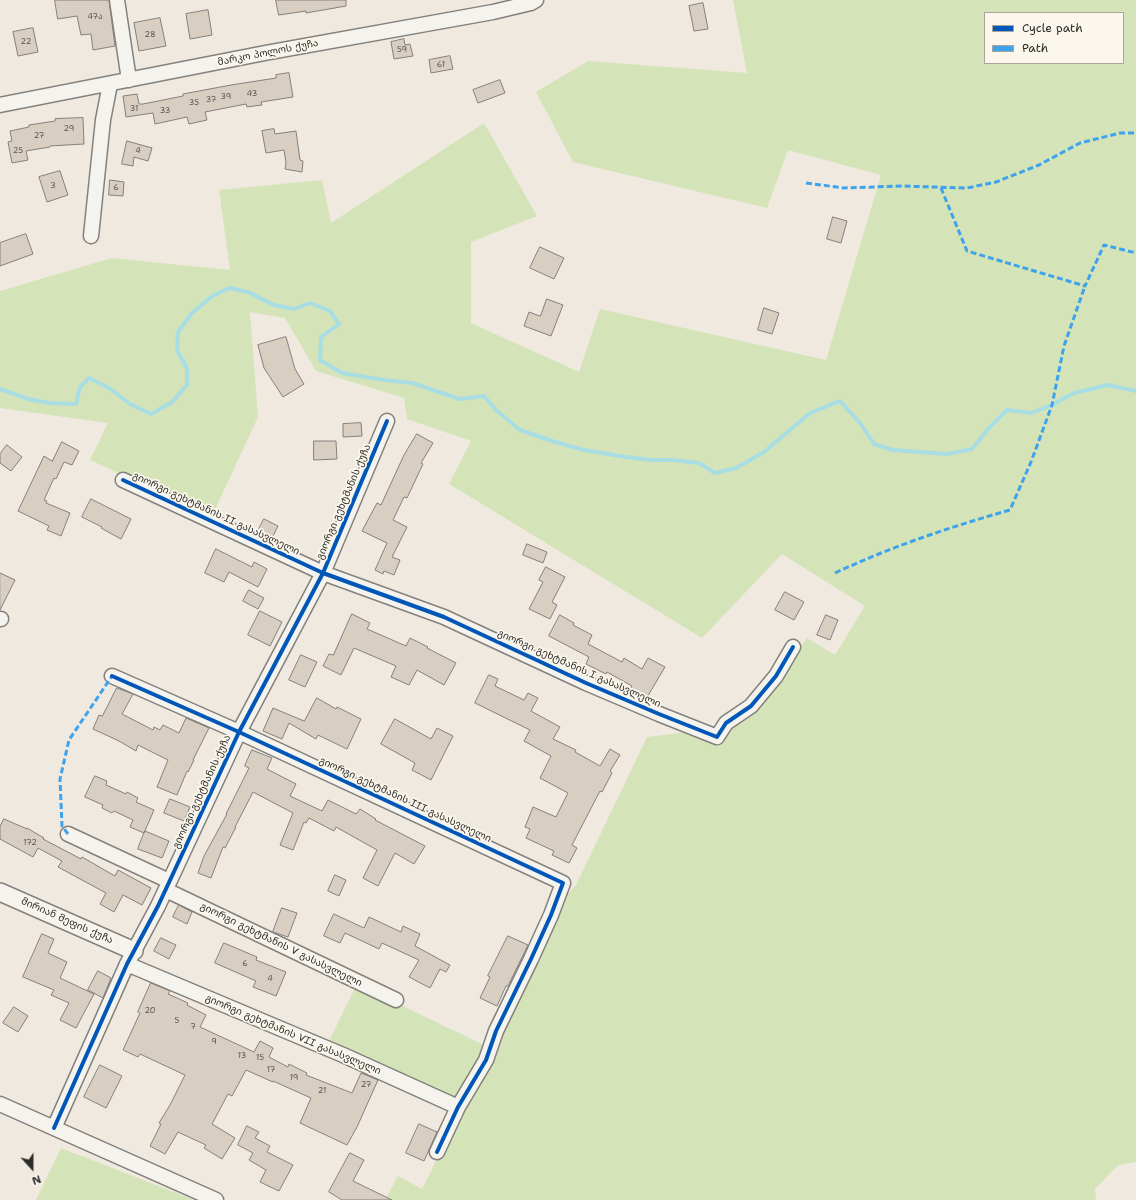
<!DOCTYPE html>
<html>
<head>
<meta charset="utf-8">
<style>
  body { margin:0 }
  #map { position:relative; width:1136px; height:1200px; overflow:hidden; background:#f0e9e0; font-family:"Shantell Sans",sans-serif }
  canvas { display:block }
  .legend { position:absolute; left:984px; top:12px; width:140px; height:52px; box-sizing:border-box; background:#fbf7ec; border:1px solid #a8a59f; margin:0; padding:5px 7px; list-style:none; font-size:12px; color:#2b2b2b }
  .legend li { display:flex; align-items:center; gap:8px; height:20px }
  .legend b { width:20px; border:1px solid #a8a59f }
  .north { position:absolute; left:12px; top:1148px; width:40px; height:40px; -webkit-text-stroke:3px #fbf7ec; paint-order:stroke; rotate:159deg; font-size:11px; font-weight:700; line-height:16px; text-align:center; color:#2b2b2b }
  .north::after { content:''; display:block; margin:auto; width:14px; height:18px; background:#2b2b2b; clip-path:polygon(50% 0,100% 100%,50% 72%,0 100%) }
</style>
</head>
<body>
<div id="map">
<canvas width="1136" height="1200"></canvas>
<ul class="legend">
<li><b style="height:5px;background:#0057b8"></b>Cycle path</li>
<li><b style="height:5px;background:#3ea3eb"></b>Path</li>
</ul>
<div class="north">N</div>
</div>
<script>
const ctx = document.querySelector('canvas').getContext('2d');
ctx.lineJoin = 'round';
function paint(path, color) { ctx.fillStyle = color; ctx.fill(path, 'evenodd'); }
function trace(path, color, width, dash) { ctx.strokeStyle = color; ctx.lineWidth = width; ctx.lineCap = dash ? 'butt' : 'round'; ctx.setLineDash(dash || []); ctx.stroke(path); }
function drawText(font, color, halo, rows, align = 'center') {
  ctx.font = font + ' "Shantell Sans","Noto Sans Georgian",sans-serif'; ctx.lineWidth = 3.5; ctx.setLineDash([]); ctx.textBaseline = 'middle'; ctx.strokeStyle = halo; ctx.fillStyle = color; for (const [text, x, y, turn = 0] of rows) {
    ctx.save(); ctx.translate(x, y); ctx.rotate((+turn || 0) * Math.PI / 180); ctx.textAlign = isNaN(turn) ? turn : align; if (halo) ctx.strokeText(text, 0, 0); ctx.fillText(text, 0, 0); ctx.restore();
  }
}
paint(new Path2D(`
  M733,0H1136V1162L1118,1165L1095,1189L1096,1200H385L398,1176L422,1189L460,1113L464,1101L328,1043L357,984L490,1048L496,1040L565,897L576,885L647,737L735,726L761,700L807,638L835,655L865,606L782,554L702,638L449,484L471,441L407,419L404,398L316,371L285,318L250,312L258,417L212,516L90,460L108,423L0,408V291L112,258L230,270L219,190L322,180L331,223L484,123L537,216L471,242V323L579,372L600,309L826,360L881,175L788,150L767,208L573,162L536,92L588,61L747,73ZM985,13H1123V63H985Z
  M61,1148L194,1200H36Z`), '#d4e4b8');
trace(new Path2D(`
  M0,389L28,399L49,403L76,404L80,387L89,378L109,388L130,404L151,414L172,402L187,385V369L177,350L178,332L192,313L211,297L229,288L248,292L274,305L294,309L310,303L330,311L339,324L321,337L320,360L342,373L384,380L412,383L460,399L484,396L496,410L520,430L552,441L584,450L626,457L652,460H673L699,463L715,473L736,468L764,452L810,413L840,401L860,423L874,444L893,450L947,454L972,449L988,429L1007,410L1031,413L1052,405L1074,393L1108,385L1136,391`), '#a8dde4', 4);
const building = new Path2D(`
  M55,0H109L115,46L93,50L91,34L81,35L77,16L58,19Z
  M276,0H346V6L306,13V11L279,15Z
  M703,3L708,29L694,31L689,6Z
  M208,10L212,35L190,39L186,14Z
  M160,18L166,46L139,51L134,23Z
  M33,28L38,52L18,56L13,32Z
  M404,39L405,45L410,44L413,56L394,59L391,42Z
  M450,56L453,69L431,73L429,60Z
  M289,73L293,97L261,102L262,105L247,107L246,104L205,112L207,120L189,124L187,117L155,124L153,113L126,117L123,96L137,94L139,104H143L183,96V94L231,85L276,78V75Z
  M500,80L505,93L478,103L473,90Z
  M83,118L84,144L50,146V147L26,151L28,160L12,163L8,142L12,141L10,131L29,127V125L55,121V119Z
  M274,129L275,134L296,131L300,160L303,161L302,172L285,169L286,163L284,150L266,153L262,131Z
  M127,141L152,148L148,161L134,157L133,166L122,164Z
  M60,171L68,195L47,202L39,177Z
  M110,180L124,182L123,196L109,195Z
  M833,217L847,221L841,243L827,239Z
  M26,234L33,254L0,266V243Z
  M540,247L564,258L554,279L530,268Z
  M547,299L563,305L551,336L524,326L529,312L540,316Z
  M764,308L779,313L772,334L758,330Z
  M286,337L295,369L304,384L283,397L264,368L258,345Z
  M361,423L362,436L343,437V424Z
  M417,434L433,443L421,463L423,464L407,498L404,497L393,520L407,527L392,557L400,560L394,575L384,571L383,574L375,570L387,543L362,531L377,503L381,505L404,455Z
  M314,441H336L337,459L314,460Z
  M62,442L79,451L72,465L64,462L56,479L54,478L44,500L47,501L46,503L70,513L61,536L47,530L49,526L18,511L44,456L52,461Z
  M7,445L22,457L11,471L0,463V454Z
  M91,499L131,519L121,539L101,528L102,527L82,517Z
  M264,519L278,526L272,538L258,531Z
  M527,544L547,552L543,563L523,555Z
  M216,549L252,567L254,562L267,569L258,587L229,572L224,582L205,573Z
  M546,567L565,577L552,602L557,605L550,619L529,609L543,582L539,580Z
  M0,573L15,580L0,610Z
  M249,590L264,598L258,609L243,601Z
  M785,592L804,602L794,620L775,610Z
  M260,611L282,622L270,646L248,635Z
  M352,614L370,623L367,629L406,646L410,638L428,647L427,648L456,663L444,685L417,670L409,685L391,677L396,666L354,648L341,675L323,666L329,654L333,655Z
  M560,615L574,623L573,625L592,635L588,644L622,662L624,658L642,669L648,658L665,667L646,699L628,692L632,686L607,672L606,674L586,664L589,657L549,636Z
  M826,615L838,620L830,640L817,635Z
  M301,655L317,662L305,687L289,680Z
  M489,675L498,679L495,686L524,700L528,693L538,698L531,711L560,727L553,739L576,750L575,752L600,766L610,749L620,755L610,771L612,773L602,792L600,791L572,845L577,848L569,863L552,855L554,851L526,838L530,829L525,827L533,807L556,817L568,793L540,778L551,756L524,741L530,730L475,703Z
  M117,688L133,694L122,714L153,730L154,727L160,730L163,725L179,733L186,718L209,728L193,760H194L188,772L187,771L177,795L157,787L168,760L138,745L136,751L119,741L93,729L99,715L102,716Z
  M317,698L336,709L337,707L361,719L347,749L318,735L316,739L289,723L282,739L263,731L273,708L304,721Z
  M395,719L431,739L437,728L453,736L431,780L412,770L415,763L381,744Z
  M252,750L272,758L267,769L296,784L290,796L322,811L328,800L356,814L360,809L376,819L375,820L425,846L414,864L395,853L378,886L363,878L377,850L336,827L334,831L309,818L306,823L304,822L293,850L280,845L293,813L253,792L235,827H236L225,848L223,847L211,878L198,873L204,856L227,814H226L249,768L245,766Z
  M95,776L107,781L106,785L126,794L127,792L138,798L136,802L154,810L144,833L130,827L133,820L114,811L112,813L102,808L103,805L85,797Z
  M170,799L190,807L184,821L164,813Z
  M4,819L27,829V828L44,838L43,839L81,859L82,857L115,876L118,870L151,888L142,905L123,895L114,912L100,904L106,893L58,867L62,861L38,848L33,857L0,839V827Z
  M145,831L169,841L162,858L138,849Z
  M335,875L346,880L339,896L328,891Z
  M179,905L192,912L187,924L173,917Z
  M282,908L297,913L288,937L273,932Z
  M334,914L364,928L369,917L401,932L403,926L420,934L415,946L450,965L446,972L440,969L430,988L409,977L419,960L382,943L379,949L345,933L340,943L324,936Z
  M42,934L54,939L48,953L67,962L60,978L94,994L76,1028L60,1020L69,1003L51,995L54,990L23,977Z
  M508,936L528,945L508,986H506L497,1006L480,998L490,977L488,976Z
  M161,938L176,945L169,959L154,951Z
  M224,943L257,957L256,960L286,972L276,996L253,987L256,981L215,963Z
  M98,971L111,978L103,998L88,990Z
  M151,983L170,991L168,994L188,1003L187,1005L206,1015L200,1027L254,1052L260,1041L273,1048L269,1057L288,1067L289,1064L307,1073L306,1075L352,1093L361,1073L378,1080L357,1127L347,1145L300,1123L311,1098L273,1081V1082L246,1070L232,1096L228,1094L212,1124L235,1138L222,1159L204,1148L206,1145L178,1132L165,1154L150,1146L161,1124L159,1123L170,1105L185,1075L140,1054L138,1057L123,1050L140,1013L138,1012Z
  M14,1007L28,1016L18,1032L3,1023Z
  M100,1065L122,1076L106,1108L84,1097Z
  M419,1124L437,1132L424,1161L406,1153Z
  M247,1126L259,1132L255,1138L270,1146L267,1152L293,1165L279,1191L260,1182L266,1170L249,1160L253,1153L238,1145Z
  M350,1153L364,1160L353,1181L392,1200H342L329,1192Z`);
paint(building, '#d9cec2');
trace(building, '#84807c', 1);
const minor = new Path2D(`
  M117,0L129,80
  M0,105L265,53L493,12L531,3L536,0
  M91,236L103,120L110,84
  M123,480L323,573L444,617L586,683L659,714L717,737L726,723L751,706L776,676L793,647
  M0,619H1
  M112,676L239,732L563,883L551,915L531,959L496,1031L486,1060L458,1107L437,1152
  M68,834L169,881
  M166,890L396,1000
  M127,964L343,1055L458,1107
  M0,1104L216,1200
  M54,1128L127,964L158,906L239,732L323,573L387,421`);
const tertiary = new Path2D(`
  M0,892L134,951`);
trace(minor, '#84807c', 17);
trace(tertiary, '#84807c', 20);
trace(minor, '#f5f3ee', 14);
trace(tertiary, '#f5f3ee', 17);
trace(new Path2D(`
  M806,183L844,188L901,186L967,188L996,182L1039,165L1080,143L1120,133H1136
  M941,188L967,251L1085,286L1104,245L1136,253
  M835,573C893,546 950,527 1010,510L1031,462L1052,405L1064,346L1085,286
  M68,834L62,826L60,779L69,740L112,676`), '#3ea3eb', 3, [6, 3]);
trace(new Path2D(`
  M123,480L323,573L444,617L586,683L659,714L717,737L726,723L751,706L776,676L793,647
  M112,676L239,732L563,883L551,915L531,959L496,1031L486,1060L458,1107L437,1152
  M54,1128L127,964L158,906L239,732L323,573L387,421`), '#0057b8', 4);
drawText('8px', '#565451', null, [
  ["47ა",95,17],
  ["28",150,35],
  ["22",26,42],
  ["59",402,50],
  ["61",441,65],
  ["43",252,94],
  ["39",226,97],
  ["37",211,100],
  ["35",194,103],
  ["31",134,109],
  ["33",165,111],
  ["29",69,129],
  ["27",39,136],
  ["25",18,151],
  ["4",138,151],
  ["3",53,186],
  ["6",116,188],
  ["172",30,843],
  ["6",245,964],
  ["4",270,979],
  ["20",150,1011],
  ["5",177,1021],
  ["7",193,1027],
  ["9",214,1042],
  ["13",242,1056],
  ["15",260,1058],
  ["17",271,1070],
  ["19",294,1078],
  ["27",366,1085],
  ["21",322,1091]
]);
drawText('10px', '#2b2b2b', '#fbf7ec', [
  ["მარკო პოლოს ქუჩა",268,53,-11],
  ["გიორგი გეხტმანის ქუჩა",344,502,-67],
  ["გიორგი გეხტმანის II გასასვლელი",216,514,25],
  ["გიორგი გეხტმანის I გასასვლელი",579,669,24],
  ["გიორგი გეხტმანის ქუჩა",202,792,-65],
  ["გიორგი გეხტმანის III გასასვლელი",405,800,25],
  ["მირიან მეფის ქუჩა",67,921,24],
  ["გიორგი გეხტმანის V გასასვლელი",281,945,26],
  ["გიორგი გეხტმანის VII გასასვლელი",293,1035,23]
]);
</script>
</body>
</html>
